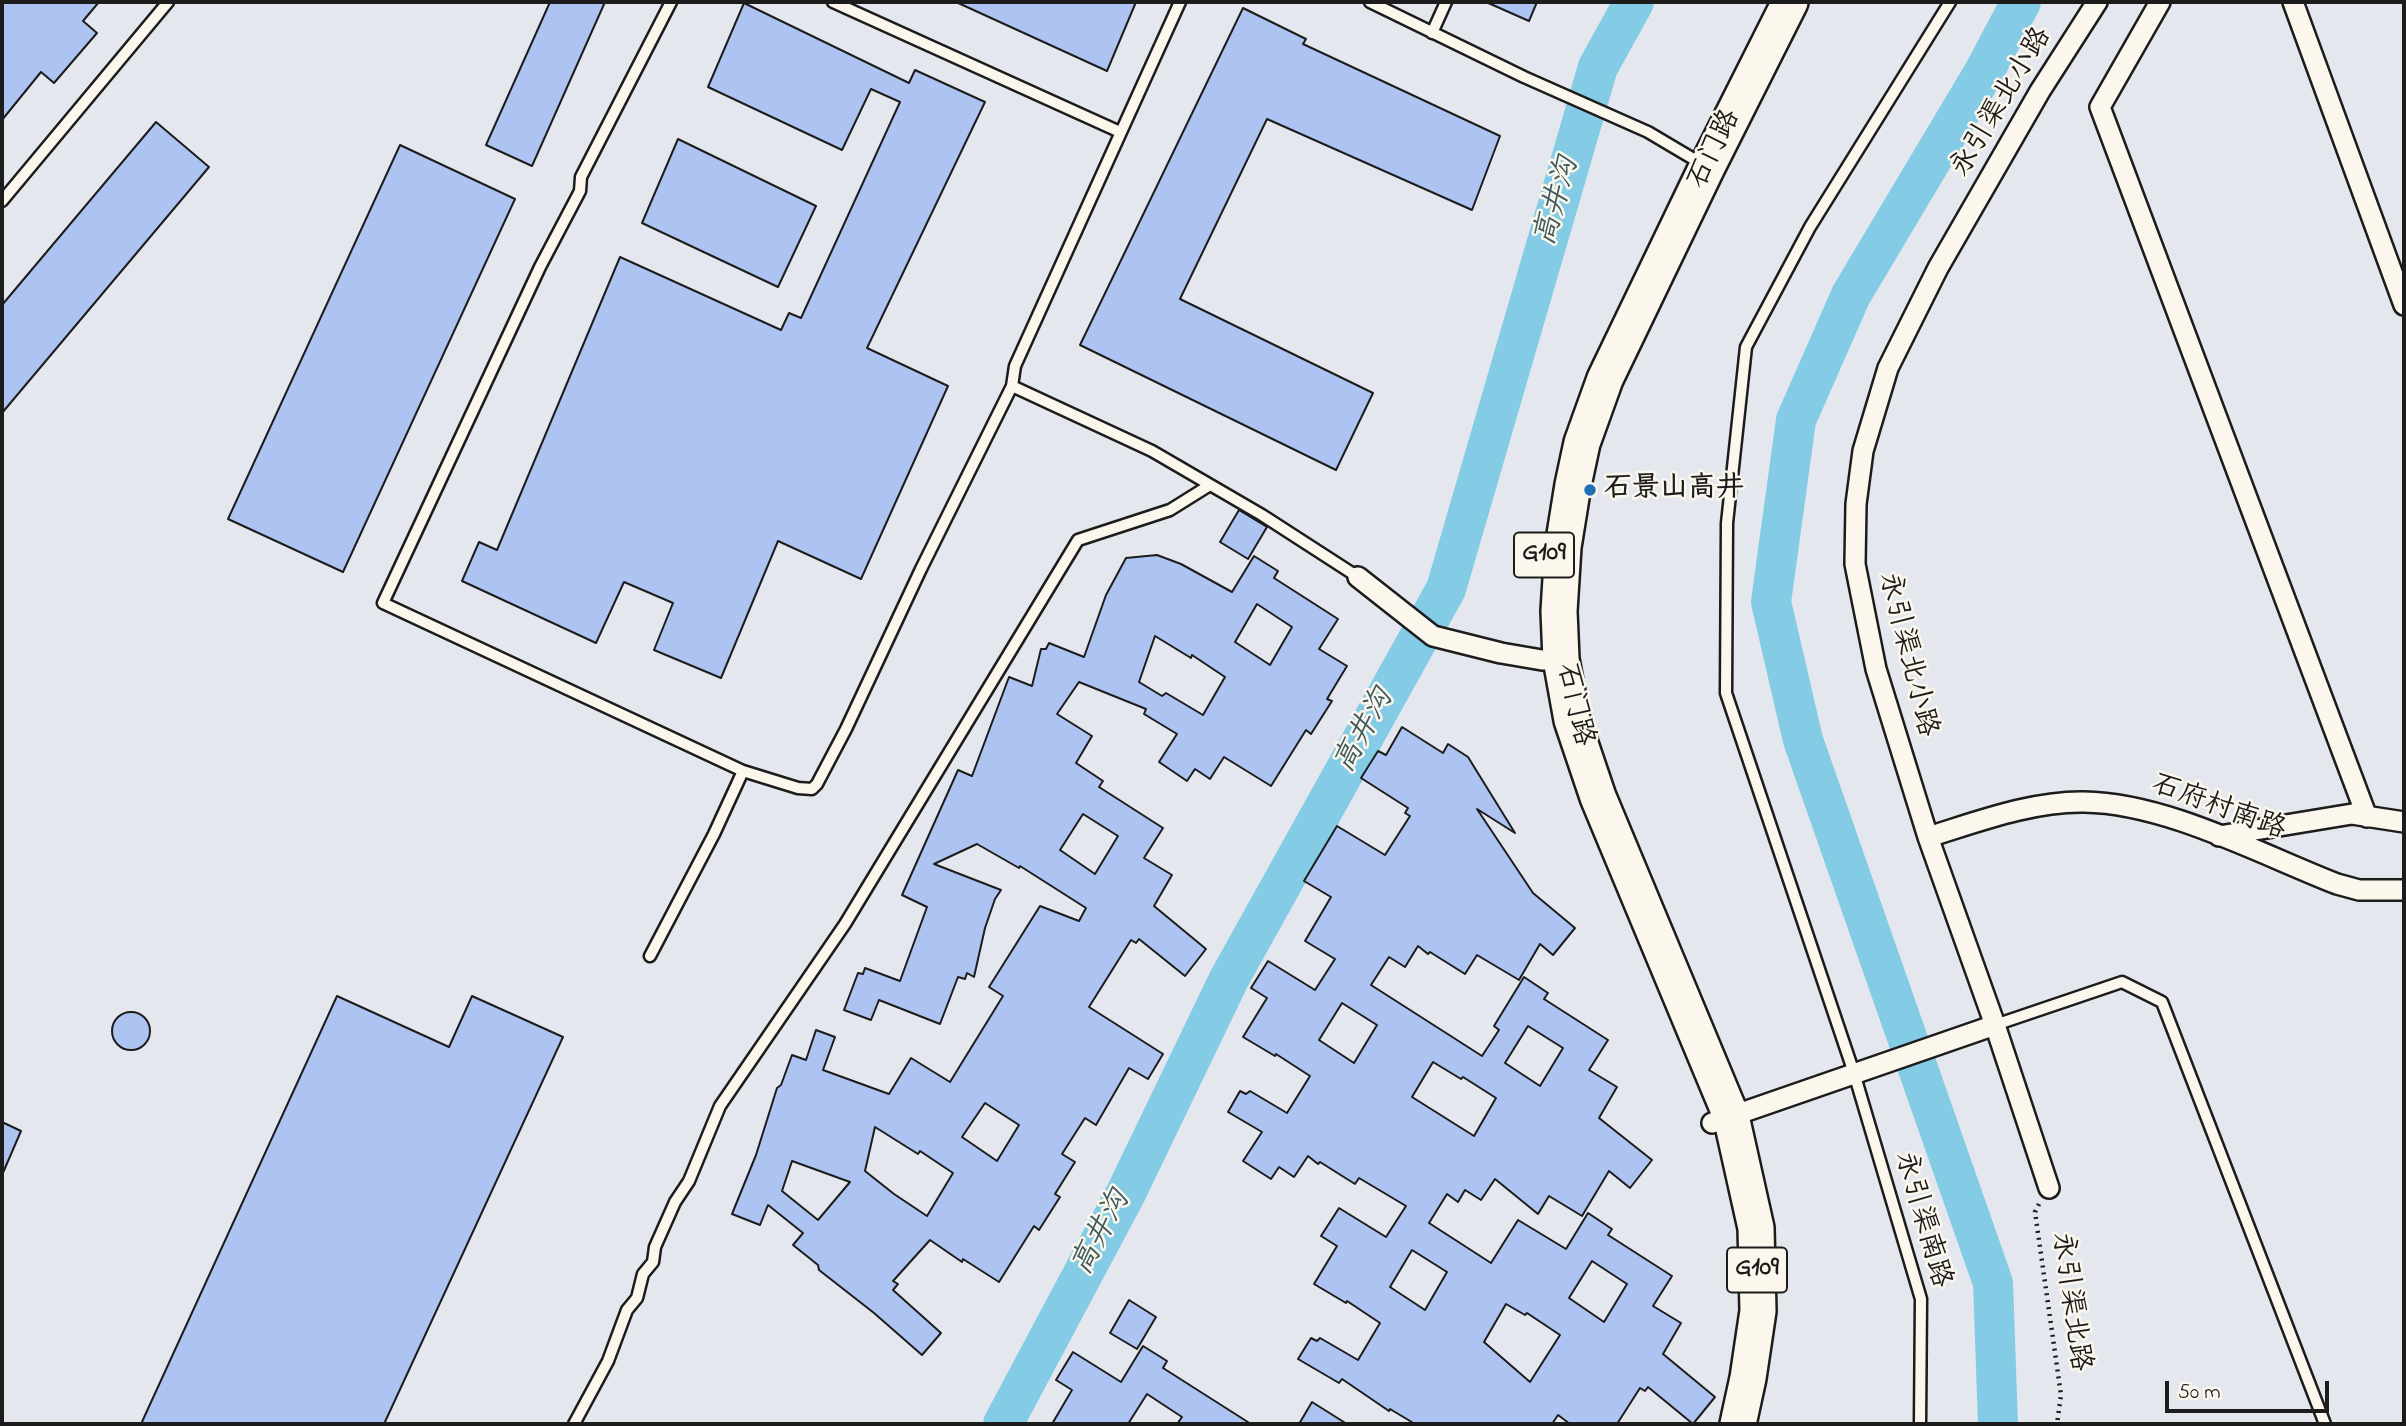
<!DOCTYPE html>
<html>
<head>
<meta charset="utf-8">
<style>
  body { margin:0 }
  #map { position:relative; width:2406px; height:1426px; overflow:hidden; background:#e4e8ee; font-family:"Indie Flower",sans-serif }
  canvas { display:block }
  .frame { position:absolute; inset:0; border:4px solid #1c1c1c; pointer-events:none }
  .scale { position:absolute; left:2165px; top:1381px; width:164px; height:32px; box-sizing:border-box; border:4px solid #1c1c1c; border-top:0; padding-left:9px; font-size:21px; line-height:24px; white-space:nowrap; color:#1c1c1c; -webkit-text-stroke:5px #fbf7ec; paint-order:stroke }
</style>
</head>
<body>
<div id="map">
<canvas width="2406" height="1426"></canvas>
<div class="frame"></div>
<div class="scale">50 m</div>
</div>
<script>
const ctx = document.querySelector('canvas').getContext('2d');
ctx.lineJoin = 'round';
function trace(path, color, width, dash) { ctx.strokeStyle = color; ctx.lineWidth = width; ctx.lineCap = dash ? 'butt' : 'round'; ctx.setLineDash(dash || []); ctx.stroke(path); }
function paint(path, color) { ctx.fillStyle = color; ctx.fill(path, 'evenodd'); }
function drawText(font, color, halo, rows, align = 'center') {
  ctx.font = font + ' "Indie Flower","LXGW WenKai TC",sans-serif'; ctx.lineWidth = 5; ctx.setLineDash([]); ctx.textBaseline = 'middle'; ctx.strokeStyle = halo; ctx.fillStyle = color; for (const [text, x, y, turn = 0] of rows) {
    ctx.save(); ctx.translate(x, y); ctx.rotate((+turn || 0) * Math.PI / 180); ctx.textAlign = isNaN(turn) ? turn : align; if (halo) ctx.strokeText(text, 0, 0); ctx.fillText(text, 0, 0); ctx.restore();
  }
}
trace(new Path2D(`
  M1003,1424L1126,1193L1229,979L1446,589L1598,67L1634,2
  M1998,1424L1993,1283L1803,740L1771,602L1796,420L1851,295L1984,72L2021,2`), '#84cce5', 40);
const building = new Path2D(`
  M2,2H99L83,21L97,33L54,83L41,72L2,120Z
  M550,2H605L532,166L486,145Z
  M956,2H1136L1107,71Z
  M1486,2H1537L1529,21Z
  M744,3L909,83L915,70L985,102L867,348L948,386L861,579L778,541L721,678L654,650L673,603L624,582L596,643L462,581L479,542L497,550L620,257L781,330L789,313L801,318L900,102L871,89L842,150L708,87Z
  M1243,8L1306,39L1303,44L1500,136L1472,210L1267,119L1180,299L1373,393L1336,470L1080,345Z
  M156,122L209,167L2,413V305Z
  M678,139L816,206L778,287L642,223Z
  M400,145L515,199L343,572L228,519Z
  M1239,510L1267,527L1248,559L1220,542Z
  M1157,555L1181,564L1232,592L1254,556L1278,571L1274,578L1338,619L1319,649L1347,666L1327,699L1332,701L1311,734L1306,730L1271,786L1224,757L1210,779L1195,769L1187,781L1159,762L1177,734L1144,714L1146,709L1079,682L1057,714L1092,736L1076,763L1103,781L1099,787L1163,828L1144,858L1172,875L1154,906L1206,949L1185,976L1139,939L1136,943L1131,940L1089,1007L1163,1054L1148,1079L1129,1068L1096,1125L1085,1118L1062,1154L1075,1162L1055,1194L1060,1197L1039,1230L1034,1226L999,1282L963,1259L962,1262L930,1240L893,1281L898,1284L893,1290L941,1333L922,1355L874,1313L819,1270L818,1265L793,1245L803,1233L768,1205L760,1225L732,1214L756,1155L777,1088L781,1085L792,1055L806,1060L816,1030L835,1037L823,1070L889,1094L911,1058L950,1082L1003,996L989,987L1040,906L1079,921L1086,908L1020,866L1019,868L977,844L934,864L1001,890L995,899L985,928L974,977L967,973L965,979L958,977L940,1024L879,1000L871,1020L844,1010L858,973L863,974L865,968L900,981L927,907L902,895L958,770L972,776L1009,677L1032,686L1041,649H1046L1049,643L1084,657L1106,595L1126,558ZM1257,604L1292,627L1270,665L1235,642ZM1155,636L1191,658L1192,655L1225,677L1203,715L1166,693L1162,696L1139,682ZM1083,814L1118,836L1095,874L1060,850ZM985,1103L1019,1125L997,1161L962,1137ZM875,1127L918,1154L920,1151L953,1173L927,1216L894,1194L865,1171ZM792,1161L850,1182L818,1220L782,1191Z
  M1402,727L1443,753L1448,744L1468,757L1515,833L1477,809L1533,893L1575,928L1553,955L1540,944L1519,980L1477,955L1465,974L1430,952L1428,954L1418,946L1405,967L1389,957L1371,985L1482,1056L1499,1030L1494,1026L1524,977L1548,993L1544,999L1608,1040L1589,1070L1617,1087L1599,1118L1652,1160L1630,1188L1609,1171L1582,1216L1549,1196L1538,1214L1495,1179L1481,1200L1465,1190L1458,1202L1447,1194L1429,1223L1491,1263L1518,1220L1566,1249L1588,1213L1612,1229L1608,1235L1672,1276L1653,1306L1681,1323L1663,1354L1715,1397L1693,1424L1648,1387L1645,1391L1640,1388L1617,1424H1570L1558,1415L1552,1424H1415L1390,1409L1389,1411L1342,1379L1339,1383L1298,1359L1311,1338L1317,1341L1320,1338L1358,1360L1380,1323L1347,1301L1346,1303L1314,1284L1337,1246L1321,1236L1339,1208L1386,1237L1406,1206L1359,1178L1355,1184L1320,1162L1318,1164L1308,1156L1294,1177L1279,1167L1271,1179L1243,1161L1262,1132L1228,1112L1240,1091L1246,1094L1250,1091L1287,1113L1310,1076L1276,1054L1275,1056L1243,1037L1267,998L1251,988L1268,961L1315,990L1335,959L1305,941L1331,897L1304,881L1337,826L1385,855L1410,816L1405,813L1408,808L1361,778L1378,751L1386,755ZM1342,1003L1377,1025L1354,1063L1319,1040ZM1528,1026L1563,1048L1540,1086L1505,1063ZM1433,1062L1461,1079L1463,1077L1496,1098L1474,1136L1412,1097ZM1412,1250L1447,1272L1425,1310L1390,1287ZM1592,1261L1627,1284L1604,1322L1569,1298ZM1506,1304L1525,1315L1527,1313L1560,1335L1530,1382L1484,1342Z
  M337,996L449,1047L472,996L563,1037L384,1424H141Z
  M112 1031a19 19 0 1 1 38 0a19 19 0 1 1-38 0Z
  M2,1122L21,1131L2,1175Z
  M1129,1300L1156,1317L1137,1349L1110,1333Z
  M1143,1346L1167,1361L1163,1368L1251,1424H1177L1182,1417L1147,1394L1128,1424H1052L1072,1390L1056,1380L1073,1352L1121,1382Z
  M1312,1402L1347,1424H1299Z`);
paint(building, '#adc4f2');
trace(building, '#1c1c1c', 2);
const lane = new Path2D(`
  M671,2L581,177L580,191L540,267L383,603L743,771L798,788L812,789L817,784L846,729L921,569L1012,386
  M833,2L1120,132
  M1180,2L1015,366L1012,386L1152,451L1262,515L1358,577
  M1370,2L1524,77L1648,132L1702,164
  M1432,33L1446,2
  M2,201L168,2
  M650,956L714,834L743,771
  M1995,1025L2122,982L2162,1002L2325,1424
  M574,1424L608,1361L627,1310L637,1298L643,1274L653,1262L655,1247L675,1202L689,1181L720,1106L845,924L1078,540L1170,510L1210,485
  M1920,1424L1921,1299L1854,1073L1726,693L1727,523L1746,347L1810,227L1950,2`);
const street = new Path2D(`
  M2160,2L2100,107L2367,817
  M2293,2L2404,305
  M1358,577L1433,636L1501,653L1542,660L1561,659
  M2219,836L2352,814L2404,822
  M1928,837C1977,822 2032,801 2084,802C2166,803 2260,854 2337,884L2359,890H2404
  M1712,1123L1995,1025
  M2049,1188L1995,1025L1928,837L1876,669L1855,564L1856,504L1863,451L1888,368L1938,268L2040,91L2097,2`);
const highway = new Path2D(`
  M1738,1424L1748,1378L1758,1311L1756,1228L1731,1116L1598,797L1572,720L1561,659L1559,611L1563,547L1573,485L1582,443L1605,379L1707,167L1790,2`);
trace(lane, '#1c1c1c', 15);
trace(street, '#1c1c1c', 24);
trace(highway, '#1c1c1c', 40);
trace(new Path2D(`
  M2039,1204L2035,1212L2061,1395L2057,1424`), '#1c1c1c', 4.5, [2, 5]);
trace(lane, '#fbf7ec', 10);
trace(street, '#fbf7ec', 19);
trace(highway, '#fbf7ec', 35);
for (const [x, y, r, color] of [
  [1590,490,7,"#1f6fb2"]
]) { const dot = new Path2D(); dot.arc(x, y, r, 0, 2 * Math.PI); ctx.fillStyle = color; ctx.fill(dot); trace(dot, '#fbf7ec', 2.5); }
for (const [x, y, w] of [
  [1544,555,60],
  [1757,1270,60]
]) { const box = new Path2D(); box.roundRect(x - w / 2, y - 22.5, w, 45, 5); ctx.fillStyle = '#fbf7ec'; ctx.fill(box); trace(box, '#1c1c1c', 2); }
drawText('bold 26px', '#1c1c1c', null, [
  ["G109",1544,555],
  ["G109",1757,1270]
]);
drawText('28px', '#1c1c1c', '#fbf7ec', [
  ["永引渠北小路",2003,103,-59],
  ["石门路",1716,150,-64],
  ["永引渠北小路",1906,655,76],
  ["石门路",1573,705,77],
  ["石府村南路",2218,809,20],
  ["永引渠南路",1921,1220,74],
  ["永引渠北路",2069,1302,82]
]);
drawText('bold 28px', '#1c1c1c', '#fbf7ec', [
  ["石景山高井",1604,490]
], 'left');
drawText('italic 30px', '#405a62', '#fbf7ec', [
  ["高井沟",1559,202,-74],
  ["高井沟",1366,732,-61],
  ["高井沟",1103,1234,-62]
]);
</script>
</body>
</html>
